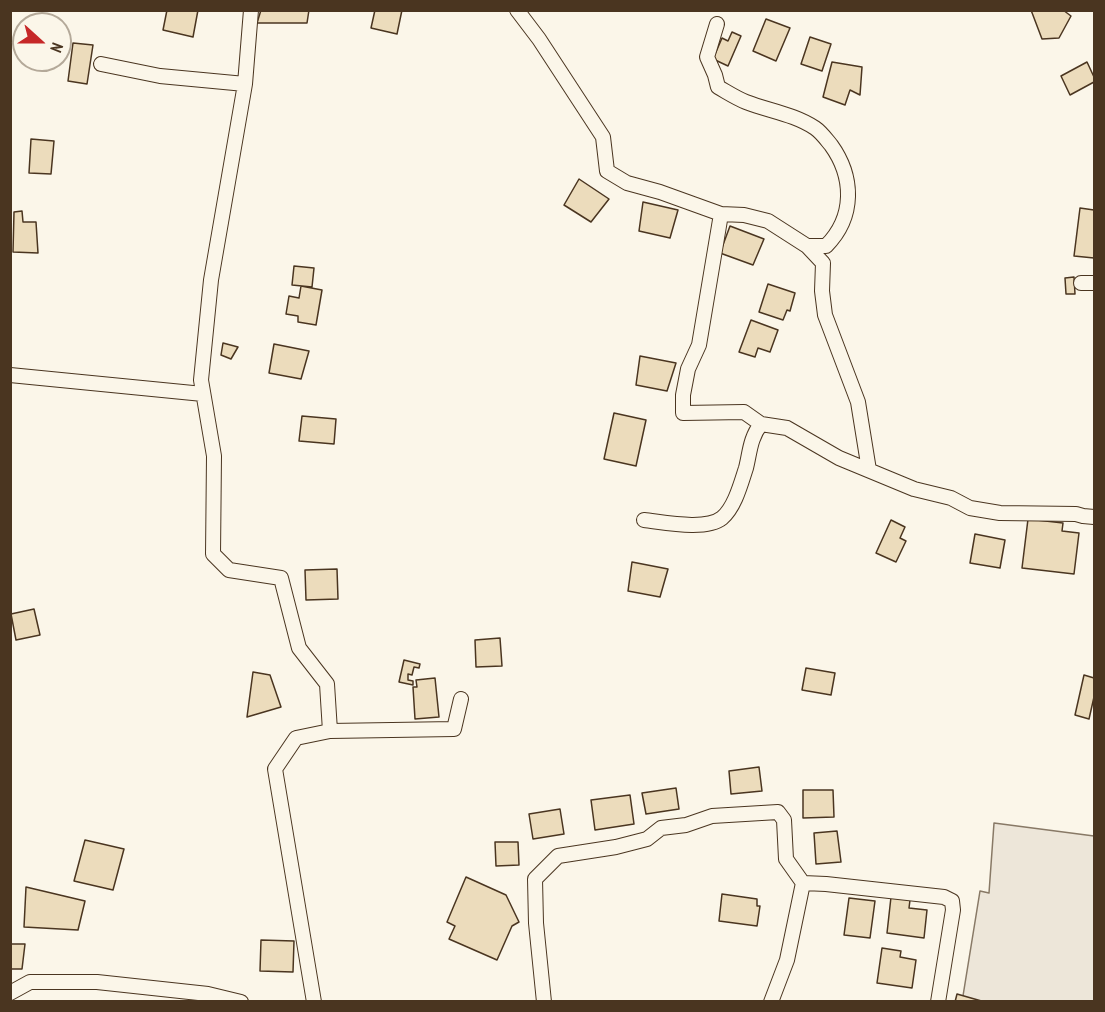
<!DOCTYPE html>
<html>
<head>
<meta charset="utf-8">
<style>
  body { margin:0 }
  #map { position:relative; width:1105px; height:1012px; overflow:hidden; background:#fbf6e9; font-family:"PT Sans Narrow",sans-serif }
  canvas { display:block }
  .frame { position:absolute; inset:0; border:12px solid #4a3520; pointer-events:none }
  .north { position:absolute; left:12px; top:12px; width:60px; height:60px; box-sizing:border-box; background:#fbf6e9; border:2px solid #b4a999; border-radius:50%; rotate:111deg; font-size:16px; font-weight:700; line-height:24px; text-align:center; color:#4a3520 }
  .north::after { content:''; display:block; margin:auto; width:21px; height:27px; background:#c62828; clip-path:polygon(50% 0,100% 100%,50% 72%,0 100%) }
</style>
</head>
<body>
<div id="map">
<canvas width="1105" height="1012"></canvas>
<div class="frame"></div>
<div class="north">N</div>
</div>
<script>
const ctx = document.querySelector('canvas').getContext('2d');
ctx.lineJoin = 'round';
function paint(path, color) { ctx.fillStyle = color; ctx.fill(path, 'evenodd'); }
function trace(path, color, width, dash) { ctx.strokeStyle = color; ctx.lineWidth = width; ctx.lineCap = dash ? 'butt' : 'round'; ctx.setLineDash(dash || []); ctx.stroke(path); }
const green = new Path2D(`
  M994,823L1094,836V1001L962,1002L980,891L989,893Z`);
paint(green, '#ede6d9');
trace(green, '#887966', 1.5);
const building = new Path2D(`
  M167,10H198L193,37L163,30Z
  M261,10H309L307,23H257Z
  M375,10H402L397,34L371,28Z
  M1031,10H1063L1071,16L1059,38L1042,39Z
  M766,19L790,28L776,61L753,51Z
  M732,32L741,36L728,66L713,59L722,38L728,41Z
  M810,37L831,44L822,71L801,64Z
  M73,43L93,45L87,84L68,81Z
  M832,62L862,67L860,95L850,90L845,105L823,97Z
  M1087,62L1094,77V82L1070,95L1061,76Z
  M31,139L54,141L51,174L29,173Z
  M579,179L609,199L591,222L564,205Z
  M643,202L678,210L670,238L639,231Z
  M1080,208L1094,210V258L1074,256Z
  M22,211L23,222H36L38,253L13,252L14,212Z
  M730,226L764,239L753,265L720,253Z
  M294,266L314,268L312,287L292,285Z
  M1074,277L1075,294H1066L1065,278Z
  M768,284L795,293L790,311L787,310L783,320L759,312Z
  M301,286L322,290L316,325L298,322V316L286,314L289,296L299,298Z
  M751,320L778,330L770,352L758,348L755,357L739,352Z
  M223,343L238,347L231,359L221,355Z
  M274,344L309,351L301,379L269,373Z
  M640,356L676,363L667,391L636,385Z
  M614,413L646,420L636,466L604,459Z
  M302,416L336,419L334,444L299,441Z
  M1028,519L1063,523L1062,531L1079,533L1074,574L1022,568Z
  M891,520L905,527L900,538L906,541L896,562L876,553Z
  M975,534L1005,540L1000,568L970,563Z
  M632,562L668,569L660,597L628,591Z
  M337,569L338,599L306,600L305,570Z
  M34,609L40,635L16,640L11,614Z
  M500,638L502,666L476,667L475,640Z
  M404,660L420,664L419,668L414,667L412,675L408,674V680L413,681V685L399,682Z
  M806,668L835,673L831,695L802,690Z
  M253,672L270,675L281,707L247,717Z
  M1084,675L1094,678V697L1089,719L1075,715Z
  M435,678L439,717L415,719L413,687H417L416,680Z
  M759,767L762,791L731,794L729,771Z
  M676,788L679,809L646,814L642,793Z
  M803,790H833L834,817L803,818Z
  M630,795L634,824L595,830L591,800Z
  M560,809L564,834L533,839L529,814Z
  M837,831L841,862L816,864L814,833Z
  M85,840L124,849L113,890L74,881Z
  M495,842H518L519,865L496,866Z
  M466,877L506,895L519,922L512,926L497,960L449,939L455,926L447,922Z
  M26,887L85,901L78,930L24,927Z
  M722,894L757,899V906H760L757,926L719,921Z
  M891,897L910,900L909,908L927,910L924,938L887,933Z
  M849,898L875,901L870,938L844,935Z
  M261,940L294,941L293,972L260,971Z
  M10,944H25L22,969H10Z
  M882,948L901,951L900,957L916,960L912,988L877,983Z
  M957,994L985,1002H955Z`);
paint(building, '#ecdcbc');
trace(building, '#4a3520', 1.5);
const minor = new Path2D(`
  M251,10L245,84L211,280L201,380L214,456L213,554L229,570L281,578L299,648L327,684L330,731L296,738L275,769L314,1002
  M517,10L539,39L603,137L607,171L627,183L660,192L721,214L744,215L768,221L807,246L823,263L822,291L825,315L858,402L869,470
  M717,24L707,57L715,75L718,87C727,92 736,98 746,102C769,111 794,114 815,128C821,132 826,139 831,145C854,177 855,217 826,246H807
  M101,64L160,76L245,84
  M721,214L699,345L688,369L683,395V413L744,412L761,424
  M1081,283H1094
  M10,375L203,394
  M644,520C663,522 706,531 722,518C735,507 741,483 746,468C750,452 750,438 761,424L787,428L839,458L914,489L951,498L970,508L1000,513L1076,514L1083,516L1094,517
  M330,731L454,729L461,699
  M10,993L30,982H97L208,994L241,1002
  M544,1002L536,923L535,879L558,856L616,847L647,839L661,828L686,825L712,816L778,812L784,820L786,859L803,883L826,884L944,897L952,901L953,910L938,1002
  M771,1002L787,960L803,883`);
trace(minor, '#4a3520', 16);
trace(minor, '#fbf6e9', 14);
</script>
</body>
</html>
